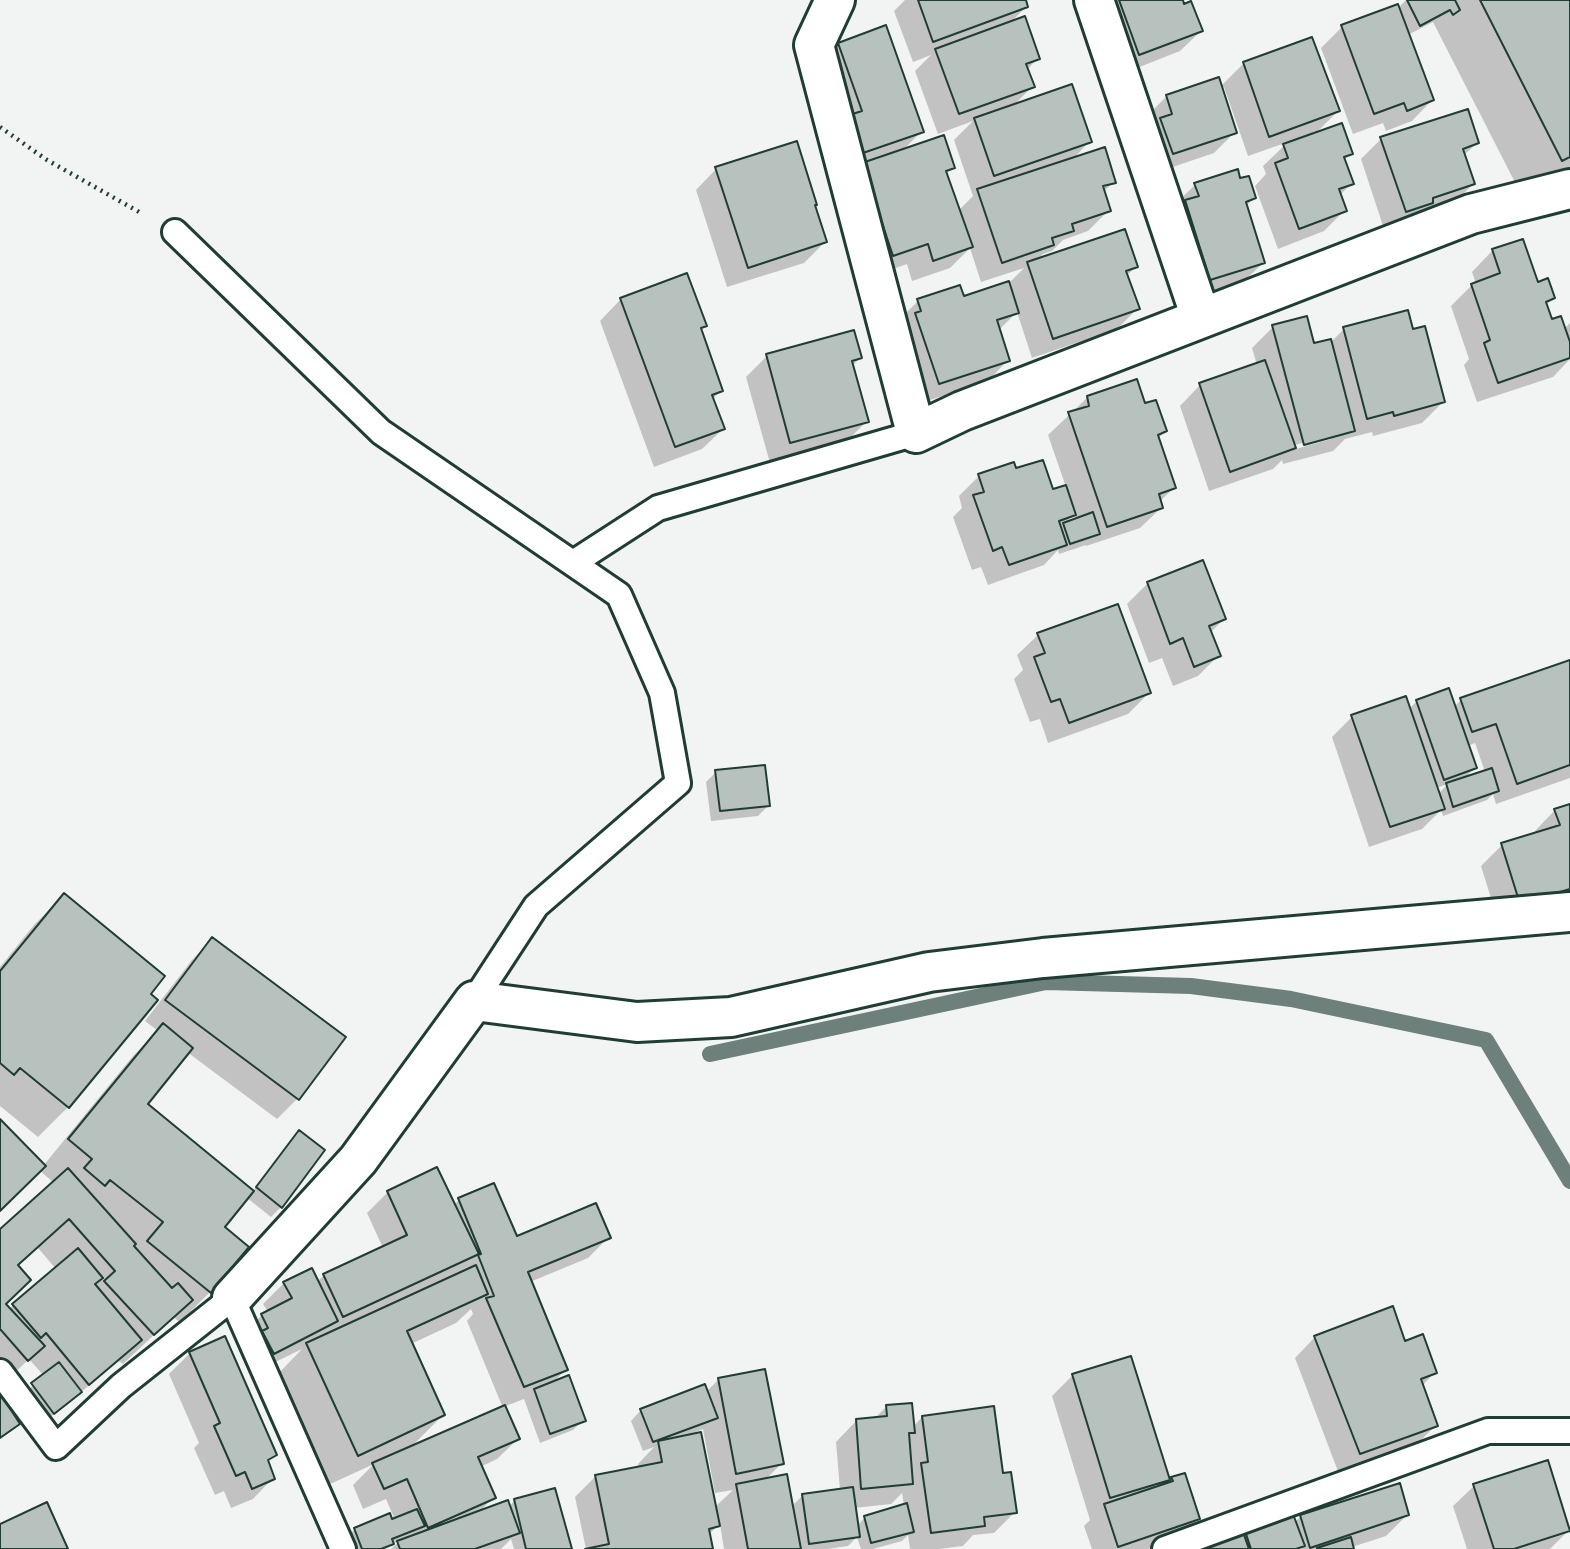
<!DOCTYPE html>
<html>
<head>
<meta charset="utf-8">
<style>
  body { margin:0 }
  canvas { display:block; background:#f2f3f3 }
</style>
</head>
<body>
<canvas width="1570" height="1549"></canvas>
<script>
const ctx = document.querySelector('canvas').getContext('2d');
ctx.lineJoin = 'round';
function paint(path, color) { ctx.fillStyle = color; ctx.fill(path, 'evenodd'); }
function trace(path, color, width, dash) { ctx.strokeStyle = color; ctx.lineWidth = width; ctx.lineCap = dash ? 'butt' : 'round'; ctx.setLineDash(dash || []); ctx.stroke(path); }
paint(new Path2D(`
  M905,0H1024L1026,7L1010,23L1038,58L1027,70L1033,86L1013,106L1090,141L1072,160L1114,182L1103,192L1109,210L1088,231L1063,240L1052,251L1043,254L1036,261L1136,267L1126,276L1138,308L1117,329L1032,358L1017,312L998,331L1008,360L988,381L918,404L897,322L918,301L963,298L1009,283L1024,268L981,282L970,248L950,268L912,281L907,264L873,276L818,65L839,44L922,131L902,151L953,167L946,174L958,211L973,196L954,140L973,121L938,134L915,71L931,55L913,62L894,11Z
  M1105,0H1181L1201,31L1180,51L1119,75Z
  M1406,0H1570V174L1523,198L1433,22L1408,35L1432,100L1412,121L1386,131L1383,123L1353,134L1321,48L1342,27L1397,7L1398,8Z
  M1244,63L1338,111L1314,135L1351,153L1344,160L1352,183L1339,196L1345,210L1324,231L1278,249L1255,186L1266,174L1263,166L1288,142L1248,156L1224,87L1221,88L1235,132L1214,153L1152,174L1146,117L1167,96L1220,87Z
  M1381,139L1477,143L1463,156L1473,184L1452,205L1385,232L1361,159Z
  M716,169L813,206L825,242L804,263L727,287L696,190Z
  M1239,181L1254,198L1245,207L1263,263L1242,283L1189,300L1174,205L1195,185Z
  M1522,241L1537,284L1553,298L1545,306L1551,321L1564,329L1570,323V359L1553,377L1477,402L1464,365L1469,359L1451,306L1472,285L1476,284L1472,272L1492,251Z
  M686,276L705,325L700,330L721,390L712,400L723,429L702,449L654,467L600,321L620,300Z
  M1273,327L1312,345L1330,343L1344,329L1412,331L1443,402L1422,423L1373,436L1372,432L1345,439L1333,451L1283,464L1282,460L1273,469L1209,491L1180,406L1200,385L1257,365L1252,348ZM1331,435V439L1296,449L1295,445Z
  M767,356L860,358L852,366L867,421L846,442L770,463L746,377Z
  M1088,397L1144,405L1165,431L1158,438L1174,488L1159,502L1161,508L1140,528L1086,546V545L1059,554L1058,550L1044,565L988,585L981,567L972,570L953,517L962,508L959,496L979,476L1015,471L1052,491L1066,487L1048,435ZM1075,513L1077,520L1064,524Z
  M1148,583L1224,619L1210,633L1218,656L1198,676L1173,686L1162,658L1149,663L1127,604Z
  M1038,635L1149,693L1128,714L1048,743L1040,719L1030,722L1014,679L1023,670L1017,655Z
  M1570,661V778L1496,804L1493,794L1487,800L1443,816L1441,810L1422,829L1369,847L1332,737L1352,717L1409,709L1417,701L1454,707L1461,700ZM1475,743L1485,772L1463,779L1475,768L1468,746ZM1448,784L1438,794L1436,788Z
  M716,772L768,806L758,816L711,821L706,782Z
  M1570,806V903L1499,924L1481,866L1502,845L1536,834L1535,831L1555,810Z
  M64,895L68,1107L38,1137L0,1106V967L34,925Z
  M212,939L297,1099L277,1119L187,1052L145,1104L252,1192L289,1143L299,1133L281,1207L271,1217L246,1197L222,1227L246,1247L210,1292L180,1322L173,1317L123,1364L119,1361L43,1423L22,1395L44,1376L29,1359L0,1387V1231L54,1183L39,1170L0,1209V1122L43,1166L133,1056L158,1031L145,1021L192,960ZM38,1248L56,1269L9,1309L4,1305L17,1267Z
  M493,1185L516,1239L609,1237L588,1258L530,1282L566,1369L552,1384L583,1420L573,1430L540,1443L524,1399L503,1407L518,1439L497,1459L480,1467L494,1497L479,1512L509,1507L514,1501L570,1549H514L511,1539L501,1549H391L400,1541L391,1544L386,1549H349L345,1539L355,1529L395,1520L386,1499L363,1509L353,1485L374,1464L328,1485L277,1375L302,1349L253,1373L242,1353L248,1348L242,1336L262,1315L268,1312L263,1304L284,1283L317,1282L324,1275L383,1248L367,1213L388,1192L454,1205L459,1200ZM471,1309L473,1314L467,1321L503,1408L410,1448L443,1415L411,1344L456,1323Z
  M1315,1337L1404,1344L1435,1372L1422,1386L1436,1425L1415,1446L1339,1474L1295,1358Z
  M190,1353L275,1455L267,1463L273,1478L253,1499L231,1508L224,1491L215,1495L194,1448L199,1443L169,1374Z
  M1130,1358L1168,1482L1172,1478L1198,1518L1178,1539L1148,1549H1092L1084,1526L1090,1520L1052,1396L1072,1376Z
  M718,1380L782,1463L765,1480L791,1507L802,1496L840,1490L836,1442L856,1421L874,1419L886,1407L913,1427L922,1417L1002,1475L1015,1512L994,1533L973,1535L963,1546L939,1549H910L908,1535L902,1541L873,1549H861L857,1537L848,1546L828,1549H724L720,1524L708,1535L711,1549H586L575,1497L596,1476L639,1468L638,1464L654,1447L643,1451L631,1421L641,1410L706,1392ZM703,1429L715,1493L733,1490L714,1508L691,1434ZM902,1493L904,1506L865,1517L857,1526L854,1508L891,1504Z
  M1474,1486L1569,1530L1550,1549H1467L1453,1506Z
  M1407,1515L1386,1536L1352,1547L1353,1549H1206L1242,1537L1246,1533L1295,1522L1301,1516Z`), '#0003');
trace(new Path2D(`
  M710,1054L1046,982L1191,986L1291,999L1486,1040L1570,1181`), '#6d807b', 16);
const building = new Path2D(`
  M918,0H1026L1028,7L933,42Z
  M1119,0H1183L1184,4L1191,1L1203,31L1139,55Z
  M1407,0H1455L1460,10L1453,15L1450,10L1420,26Z
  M1480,0H1570V157L1562,161Z
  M1398,4L1434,100L1407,111L1404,103L1374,114L1341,25Z
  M1025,16L1040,59L1026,64L1035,87L959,114L935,49Z
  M886,25L924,132L860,154L846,116L862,111L838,43Z
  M1312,37L1340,111L1269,137L1243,62Z
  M1219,77L1237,133L1173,154L1160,118L1172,114L1166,95Z
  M1072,84L1092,142L994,176L974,118Z
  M1468,109L1479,143L1463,149L1475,184L1433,198V203L1406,212L1380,137Z
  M1342,123L1353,154L1344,157L1354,184L1339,189L1347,211L1299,229L1275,163L1288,158L1283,144Z
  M944,135L955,168L946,171L973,247L933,261L928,244L893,256L862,163Z
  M797,141L817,205H815L827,242L748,268L715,167Z
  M1105,147L1116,183L1103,186L1111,211L1072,224L1074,231L1052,238L1054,245L1002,263L977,189Z
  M1238,169L1240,178L1249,176L1256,198L1246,202L1265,263L1210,280L1185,200L1199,196L1194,183Z
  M1125,229L1138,267L1126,271L1140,309L1053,339L1027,262Z
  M1523,239L1538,282L1548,278L1555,298L1546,302L1552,319L1561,316L1570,342V358L1498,383L1484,343L1490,340L1471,284L1500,273L1492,249Z
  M687,273L707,326L701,328L723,391L712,395L725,429L675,447L620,298Z
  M1009,281L1019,313L997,320L1010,361L939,384L915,313L921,311L917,299L960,285L964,296Z
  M1408,310L1413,329L1425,326L1445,402L1394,416L1393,412L1367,419L1343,327Z
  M1307,316L1314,343L1331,339L1355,431L1304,445L1272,325Z
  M854,330L862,358L852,361L869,422L790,443L766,354Z
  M1265,360L1296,448L1230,472L1199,383Z
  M1137,379L1145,403L1156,400L1167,431L1158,435L1176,488L1159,494L1163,508L1107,527L1068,412L1089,406L1087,396Z
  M1043,460L1053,489L1066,485L1076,515L1059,521L1067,545L1009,565L1002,547L993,551L973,495L984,492L978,474L1014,462L1016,468Z
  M1093,512L1100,534L1070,544L1063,523Z
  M1203,560L1226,619L1209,626L1221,656L1194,667L1183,638L1170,644L1147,582Z
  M1118,604L1151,693L1069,723L1060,699L1051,702L1034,657L1045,653L1037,633Z
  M1570,660V765L1517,784L1496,724L1472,732L1460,698Z
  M1449,688L1477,768L1444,780L1416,700Z
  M1406,696L1445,809L1390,827L1351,715Z
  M765,765L770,806L720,811L715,770Z
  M1492,768L1499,791L1453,807L1446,783Z
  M1570,804V889L1520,904L1501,843L1560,825L1554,809Z
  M64,893L165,976L151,994L158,1000L69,1108L20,1068L14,1075L0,1063V971Z
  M212,937L346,1037L299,1100L165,1000Z
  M163,1023L193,1048L148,1104L254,1191L225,1227L249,1247L211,1293L147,1241L163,1222L110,1180L105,1186L84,1168L92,1159L68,1139Z
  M0,1119L46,1166L0,1211Z
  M299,1130L325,1150L282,1208L256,1187Z
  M437,1167L479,1254L343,1317L323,1274L407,1235L387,1191Z
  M68,1168L136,1244L134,1246L172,1288L178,1283L193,1300L154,1335L104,1281L115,1271L69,1219L18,1265L31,1280L6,1304L45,1346L28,1361L0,1329V1229Z
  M494,1183L517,1236L596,1203L611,1238L528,1272L568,1370L524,1387L486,1298L494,1296L478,1255L481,1254L458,1198Z
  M78,1248L103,1278L95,1284L142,1340L89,1385L46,1333L41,1338L12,1304Z
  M476,1265L488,1294L407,1331L445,1415L358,1456L306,1343Z
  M312,1268L338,1321L274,1354L262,1331L268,1328L261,1314L292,1298L283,1282Z
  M1393,1306L1405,1341L1423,1334L1437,1373L1421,1379L1438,1426L1360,1454L1314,1336Z
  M225,1336L277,1455L268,1460L275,1479L252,1489L245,1472L236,1476L214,1426L220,1423L189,1352Z
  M1131,1356L1170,1480L1110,1498L1072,1374Z
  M59,1362L82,1392L54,1414L31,1383Z
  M765,1369L784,1464L736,1474L718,1378Z
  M569,1375L586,1421L550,1434L534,1389Z
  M705,1384L718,1418L653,1442L640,1409Z
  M1,1394L20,1424L0,1438V1395Z
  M912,1403L915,1433H909L913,1484L861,1489L856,1419L887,1416L886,1405Z
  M505,1405L520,1439L478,1457L496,1498L428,1528L407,1479L384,1489L372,1463Z
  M994,1406L1003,1473L1011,1472L1017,1513L984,1517L985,1526L931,1533L921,1463L928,1462L922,1416Z
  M701,1432L720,1526L709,1529L713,1549H585L609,1544L595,1475L662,1462L658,1441Z
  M1548,1460L1570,1531L1514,1549H1494L1473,1484Z
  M1185,1473L1200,1519L1118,1547L1104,1504L1173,1481L1171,1477Z
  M787,1474L801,1549H748L736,1484Z
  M1400,1483L1409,1515L1310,1548L1300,1515Z
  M853,1487L860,1537L809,1544L802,1494Z
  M555,1488L572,1549H526L514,1499Z
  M508,1500L520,1533L475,1549H400L397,1541Z
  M47,1502L68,1549H0V1524Z
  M907,1503L914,1532L871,1543L864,1516Z
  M417,1509L425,1526L392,1539L394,1544L381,1549H362L354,1528L390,1513L392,1519Z
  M1293,1514L1305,1546L1296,1549H1251L1245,1531Z
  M1243,1532L1249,1549H1202Z
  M1351,1537L1354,1549H1317V1548Z`);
paint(building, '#b7c1bd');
trace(building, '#1f3d34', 2);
const lane = new Path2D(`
  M175,232L381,432L619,595L662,693L678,783L536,906L474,1001
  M573,563L658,508L916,433
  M0,1372L56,1447L121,1386L232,1298L343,1549
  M1165,1549L1488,1431H1570`);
const street = new Path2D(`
  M835,0L814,45L916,433L962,411L1471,214L1570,189
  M1094,0L1201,318
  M232,1298L358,1160L474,1001L637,1022L731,1017L929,972L1043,958L1570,912`);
trace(lane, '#1f3d34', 30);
trace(street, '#1f3d34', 44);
trace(new Path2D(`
  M0,127L47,160L141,213`), '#1f3d34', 4.5, [2, 5]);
trace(lane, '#fff', 24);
trace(street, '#fff', 38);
</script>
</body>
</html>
